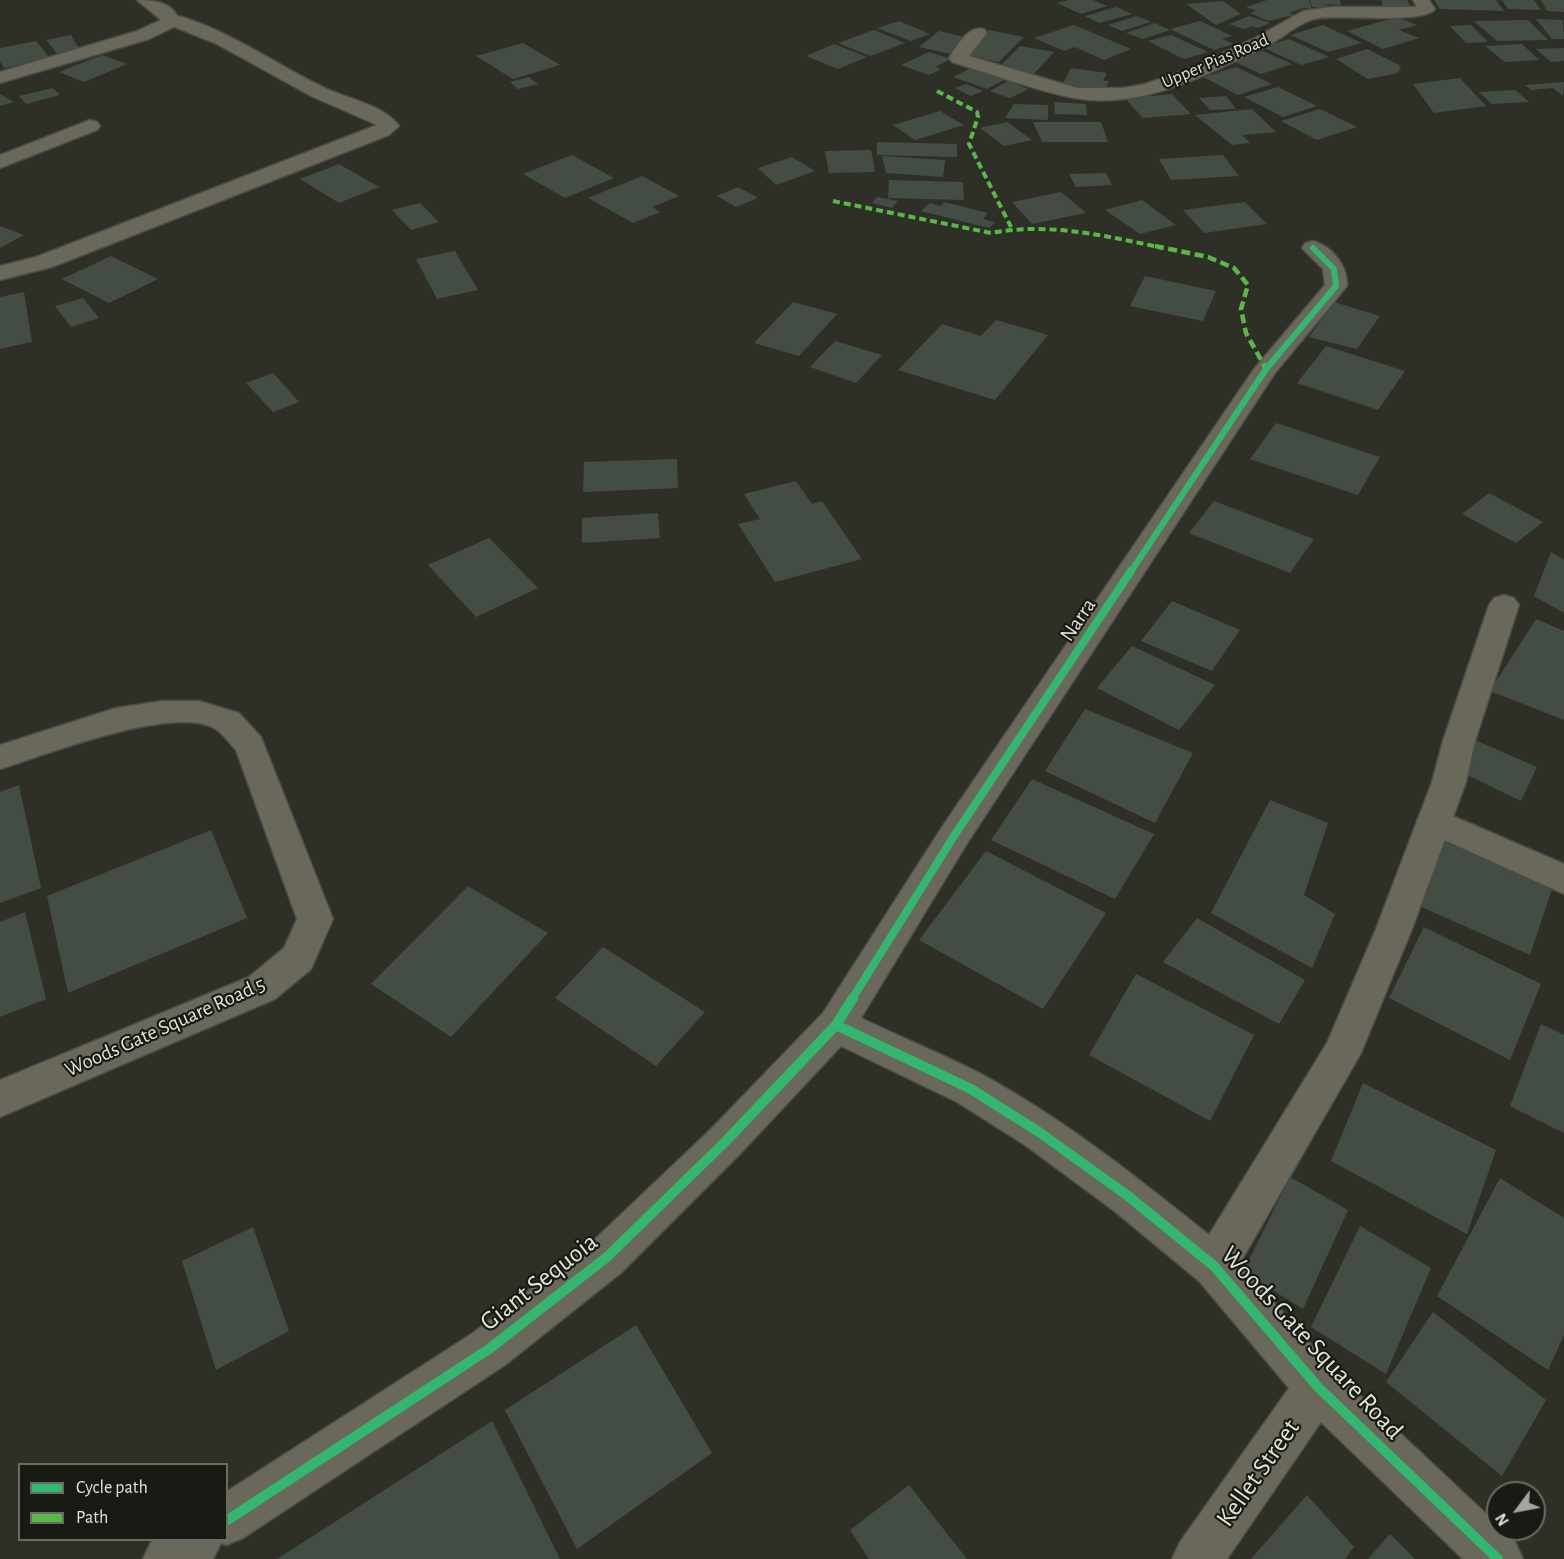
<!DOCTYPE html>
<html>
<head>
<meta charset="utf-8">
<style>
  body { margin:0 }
  #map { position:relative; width:1564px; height:1559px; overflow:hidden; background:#2e3028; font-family:"Alegreya Sans",sans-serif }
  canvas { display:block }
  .legend { position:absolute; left:18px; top:1463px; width:210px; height:78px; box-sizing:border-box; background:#181b13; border:2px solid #686c63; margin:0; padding:8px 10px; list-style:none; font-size:18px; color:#e1e5da }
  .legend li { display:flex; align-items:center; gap:12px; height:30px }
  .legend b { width:30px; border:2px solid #686c63 }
  .north { position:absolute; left:1486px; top:1481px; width:60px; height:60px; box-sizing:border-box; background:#181b13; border:2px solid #686c63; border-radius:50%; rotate:238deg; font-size:16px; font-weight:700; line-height:24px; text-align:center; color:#e1e5da }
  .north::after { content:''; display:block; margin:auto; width:21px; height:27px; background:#a2a69c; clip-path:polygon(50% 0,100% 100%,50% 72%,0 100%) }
</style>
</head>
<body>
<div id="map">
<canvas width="1564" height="1559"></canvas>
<ul class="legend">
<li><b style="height:8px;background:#33b770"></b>Cycle path</li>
<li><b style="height:8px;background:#58b947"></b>Path</li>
</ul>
<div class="north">N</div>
</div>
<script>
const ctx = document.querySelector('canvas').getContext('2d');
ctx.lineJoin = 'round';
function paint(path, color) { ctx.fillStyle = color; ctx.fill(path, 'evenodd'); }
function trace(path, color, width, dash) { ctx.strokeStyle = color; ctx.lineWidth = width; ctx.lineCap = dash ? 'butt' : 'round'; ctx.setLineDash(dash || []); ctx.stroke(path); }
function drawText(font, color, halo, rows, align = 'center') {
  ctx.font = font + ' "Alegreya Sans",sans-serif'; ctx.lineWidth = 4.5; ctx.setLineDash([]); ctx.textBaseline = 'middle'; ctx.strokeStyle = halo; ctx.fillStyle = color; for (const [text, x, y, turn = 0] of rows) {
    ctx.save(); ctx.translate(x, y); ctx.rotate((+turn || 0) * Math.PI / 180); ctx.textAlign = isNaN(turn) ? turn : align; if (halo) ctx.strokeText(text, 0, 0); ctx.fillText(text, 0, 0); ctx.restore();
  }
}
paint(new Path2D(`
  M1069,0H1093L1107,6L1081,14L1057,3Z
  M1267,0H1309L1312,9L1303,8L1289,13L1294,15L1268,21L1250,13L1256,11L1246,7Z
  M1310,0H1340L1341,5L1327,4L1328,8L1312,7Z
  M1381,0H1407L1411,8L1383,7Z
  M1434,0H1496L1504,11L1440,9Z
  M1502,0H1534L1541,10L1508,9Z
  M1541,0H1564V12L1547,11Z
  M1223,1L1241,14L1216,25L1186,4Z
  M1117,7L1132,14L1099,23L1085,16Z
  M1137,16L1151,22L1122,31L1108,25Z
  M1249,16L1270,23L1258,28L1252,26L1244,29L1229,24Z
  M1397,17L1417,25L1399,30L1419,38L1383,49L1347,31Z
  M1536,19L1563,20L1564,39H1552Z
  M1528,20L1548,40L1497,41L1474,21Z
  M899,21L930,34L911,41L877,28Z
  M1200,21L1232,36L1222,39L1234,44L1214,50L1170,29Z
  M1155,23L1170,30L1143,39L1126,33Z
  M1074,25L1131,49L1104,60L1075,47L1064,51L1034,38Z
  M1323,25L1362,43L1328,52L1290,35Z
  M1471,25L1488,42L1466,43L1450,26Z
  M874,30L905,43L870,56L838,43Z
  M989,30L1024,37L999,62L963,55Z
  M939,31L969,38L950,54L919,47Z
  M71,35L81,52L59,56L46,40Z
  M1171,35L1208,52L1184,59L1148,41Z
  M1289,39L1329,57L1301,65L1262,47Z
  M36,41L50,58L4,68L0,61V48Z
  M523,43L560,65L513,79L476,56Z
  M834,44L867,57L838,69L806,56Z
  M1522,44L1539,60L1505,62L1485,46Z
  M1020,46L1054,52L1031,77L996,70Z
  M1564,48V61L1551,62L1536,49Z
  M1367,49L1401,66L1398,73L1368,79L1336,59Z
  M1263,51L1292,64L1261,74L1231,60Z
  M929,52L951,59L935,67L941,69L929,75L901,65Z
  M102,55L127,64L84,82L59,72Z
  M1236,67L1272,84L1238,95L1203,77Z
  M971,68L1004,80L987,89L953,77Z
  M1071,68L1107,73L1103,81H1109L1103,93L1061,87Z
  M529,77L538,84L518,89L510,82Z
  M1460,78L1486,106L1434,113L1413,84Z
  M1008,81L1029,89L1010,98L990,91Z
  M1564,82L1563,96L1553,88L1531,90L1525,85Z
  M966,84L983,91L971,96L955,88Z
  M1278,87L1317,106L1283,117L1244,97Z
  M53,88L60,95L26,104L19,96Z
  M1515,90L1529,102L1492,104L1479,92Z
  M1149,92L1151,96L1172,94L1191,114L1143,118L1122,95Z
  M0,94L14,102L0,106Z
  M1226,96L1236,109L1210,110L1199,98Z
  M1054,102L1086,104L1087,115L1055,114Z
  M1014,104L1048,105V120L1005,118Z
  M1252,109L1276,132L1242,135L1250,143L1232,145L1195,115Z
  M1320,109L1357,127L1317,140L1281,121Z
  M940,111L964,125L915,140L893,125Z
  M1007,122L1032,140L1004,146L980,128Z
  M1033,122H1101L1108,142H1042Z
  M877,142L957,144V157L877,155Z
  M871,150L875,172L829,173L825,151Z
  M572,155L614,178L565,198L523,174Z
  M1223,155L1239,176L1171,180L1159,159Z
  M882,156L945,160L943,177L886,173Z
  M792,157L815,171L776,185L758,168Z
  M339,164L379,187L339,203L300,179Z
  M1106,173L1112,185L1076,187L1069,174Z
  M642,176L679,196L652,207L660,212L633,223L588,198Z
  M889,180L963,182L964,200L888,198Z
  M738,187L758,198L736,207L717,196Z
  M1061,192L1086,213L1032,224L1012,202Z
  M877,197L898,201L892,208L872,203Z
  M1142,200L1176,225L1140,234L1105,210Z
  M944,202L988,213L983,219L995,222L989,228L921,211L930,203L941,206Z
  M1245,202L1267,224L1204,233L1183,210Z
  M420,203L439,222L411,230L392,210Z
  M0,226L24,235L0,248Z
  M455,251L478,290L437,299L416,259Z
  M111,256L158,279L109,303L62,279Z
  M1145,276L1216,291L1203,321L1130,306Z
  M24,292L32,342L0,349V297Z
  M83,298L99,318L71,327L55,306Z
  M793,302L837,314L799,356L754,343Z
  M1334,302L1380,316L1357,349L1309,337Z
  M996,320L1048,335L995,400L898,370L942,324L981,336Z
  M835,341L882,355L856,383L810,367Z
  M1326,346L1405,371L1378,410L1297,383Z
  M273,373L299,402L273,412L246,383Z
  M1276,423L1380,457L1358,495L1250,459Z
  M677,459L678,488L583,492L584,462Z
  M796,481L812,504L822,501L862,559L775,582L738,524L760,519L744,494Z
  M1489,493L1543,522L1516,543L1462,514Z
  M1214,501L1314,539L1290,573L1189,533Z
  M658,513L660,538L582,543V518Z
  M489,538L538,588L476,617L428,565Z
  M1551,552L1564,560V613L1534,596Z
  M1172,601L1240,630L1212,671L1141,641Z
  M1536,619L1564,631V720L1490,691Z
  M1132,646L1215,685L1179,730L1097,688Z
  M1085,709L1193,753L1155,823L1045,771Z
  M1475,740L1537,767L1521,801L1465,774Z
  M1032,779L1154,834L1115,899L991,840Z
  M19,785L41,888L0,903V792Z
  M1270,800L1328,823L1304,895L1335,914L1312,968L1211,913Z
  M211,830L247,918L68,993L47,896Z
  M1447,834L1555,880L1530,955L1417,905Z
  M986,851L1106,913L1043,1009L919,940Z
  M468,886L548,933L451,1037L371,984Z
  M25,912L46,999L0,1017V922Z
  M1197,918L1305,980L1279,1024L1163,962Z
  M1424,927L1541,984L1510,1060L1389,998Z
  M603,947L705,1012L656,1066L555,998Z
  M1136,974L1254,1035L1210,1121L1089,1055Z
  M1541,1024L1564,1035V1133L1510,1106Z
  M1363,1083L1496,1150L1467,1234L1331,1161Z
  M1290,1177L1348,1210L1303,1309L1243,1272Z
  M1500,1178L1564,1218V1335L1548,1370L1437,1296Z
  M1360,1226L1431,1268L1386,1374L1311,1327Z
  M253,1227L289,1331L216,1370L182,1261Z
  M1433,1312L1546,1400L1502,1476L1386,1382Z
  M636,1325L712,1453L577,1549L505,1410Z
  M492,1421L560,1559H277Z
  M909,1485L967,1559H869L850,1530Z
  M1307,1495L1354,1547L1345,1559H1251Z
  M1390,1534L1415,1559H1368Z`), '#444d44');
const service = new Path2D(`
  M171,14C227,28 274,64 325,88C348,99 384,105 399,126L389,135L52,267L0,280V266L36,257L377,125L311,96L217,44L165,23L163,19L165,15Z
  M90,120L97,122L100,126L97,130L0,168V155Z
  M1434,808L1564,864V894L1422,830L1417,821L1422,812Z`);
const minor = new Path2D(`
  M137,0C153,0 175,2 179,22L176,26L149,39L0,83V72L137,31L161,20Z
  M1413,0H1429L1435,9C1424,24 1343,15 1320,18C1302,20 1287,35 1272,43C1259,51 1245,57 1231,63C1184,86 1127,108 1074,98C1033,90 992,74 952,62L949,58C957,46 968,25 984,29L987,33L969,56L1077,88H1123L1145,84L1188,69L1255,38L1303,11L1332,7H1417Z
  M1313,241C1332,246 1348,266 1347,286L1275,373L966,845L861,1018C902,1038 945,1055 985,1076C1065,1120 1138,1178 1209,1235L1327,1043L1376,929L1432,782L1443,741L1489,605L1494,598L1504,595L1514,598L1519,605L1475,741L1466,782L1412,929L1361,1053L1240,1263L1334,1371L1498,1525V1529H1502L1515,1542L1523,1559H1463L1321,1422L1227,1559H1172L1180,1542L1289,1388L1199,1281L1113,1210L1025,1145L957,1102L841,1046L739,1155L622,1272L505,1365L243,1538L226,1545L221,1543L213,1559H143L151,1542L154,1540H226V1492L473,1333L592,1242L711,1129L823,1013L942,827L1254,369L1325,285L1323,269L1302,248L1305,243Z
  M162,701H199L239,713L261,737L333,919L311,969L275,999L0,1117V1080L249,977L284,948L297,919L236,750C230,744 224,735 217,730C179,702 43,756 0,769V745L116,708Z`);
trace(service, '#4a4c45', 3);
trace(minor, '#4a4c45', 3);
paint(service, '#6a685b');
paint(minor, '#6a685b');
trace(new Path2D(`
  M937,91L977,112L978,117L969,144L1012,229
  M833,201L991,233C1049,222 1106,236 1163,248`), '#58b947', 4, [7, 4]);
trace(new Path2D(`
  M1155,246L1208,257L1234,268L1248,285L1241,309L1246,333L1266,369`), '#58b947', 4.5, [9, 4.5]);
trace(new Path2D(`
  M1130,573L1266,369L1336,286L1334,269L1313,248`), '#33b770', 6);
trace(new Path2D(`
  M852,999L954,836L1131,571`), '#33b770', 8);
trace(new Path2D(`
  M836,1025L971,1089L1039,1132L1128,1196L1214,1266L1318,1387L1498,1559
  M226,1521L489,1349L607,1257L725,1142L836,1025L853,998`), '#33b770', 10);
drawText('18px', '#e1e5da', '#181b13', [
  ["Upper Pias Road",1215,61,-23]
]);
drawText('21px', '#e1e5da', '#181b13', [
  ["Narra",1078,620,-56],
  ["Woods Gate Square Road 5",165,1027,-24]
]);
drawText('26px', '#e1e5da', '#181b13', [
  ["Giant Sequoia",539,1282,-38],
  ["Woods Gate Square Road",1312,1343,47],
  ["Kellet Street",1258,1473,-55]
]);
</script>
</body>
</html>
